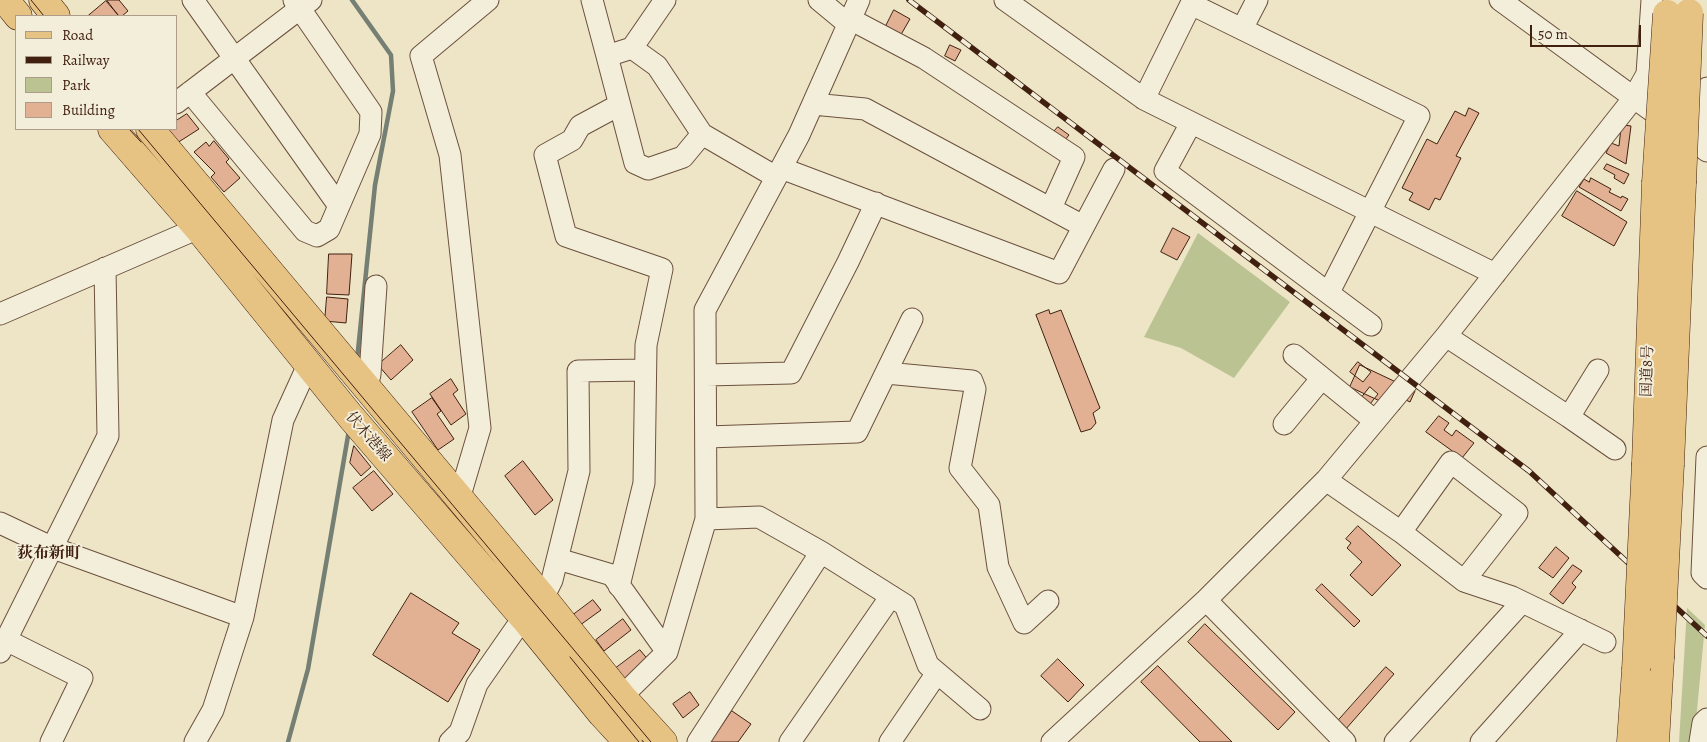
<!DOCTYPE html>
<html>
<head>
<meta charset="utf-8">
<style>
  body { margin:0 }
  #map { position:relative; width:1707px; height:742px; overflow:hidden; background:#ede5c6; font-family:Alegreya,serif }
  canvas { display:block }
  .legend { position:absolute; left:15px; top:15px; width:162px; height:115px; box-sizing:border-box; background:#f3eeda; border:1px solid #ac9c89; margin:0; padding:6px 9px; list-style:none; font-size:15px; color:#412010 }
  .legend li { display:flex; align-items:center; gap:10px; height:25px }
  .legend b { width:25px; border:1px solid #ac9c89 }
  .scale { position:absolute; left:1530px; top:25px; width:111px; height:22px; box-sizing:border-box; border:2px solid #412010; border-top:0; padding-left:6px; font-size:15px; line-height:18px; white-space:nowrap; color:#412010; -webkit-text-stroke:4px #f3eeda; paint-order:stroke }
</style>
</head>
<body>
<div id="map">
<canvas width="1707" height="742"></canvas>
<ul class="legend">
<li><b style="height:6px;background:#e6c283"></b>Road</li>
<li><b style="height:6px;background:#412010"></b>Railway</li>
<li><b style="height:14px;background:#bbc393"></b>Park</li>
<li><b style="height:14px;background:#e2b193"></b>Building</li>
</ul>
<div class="scale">50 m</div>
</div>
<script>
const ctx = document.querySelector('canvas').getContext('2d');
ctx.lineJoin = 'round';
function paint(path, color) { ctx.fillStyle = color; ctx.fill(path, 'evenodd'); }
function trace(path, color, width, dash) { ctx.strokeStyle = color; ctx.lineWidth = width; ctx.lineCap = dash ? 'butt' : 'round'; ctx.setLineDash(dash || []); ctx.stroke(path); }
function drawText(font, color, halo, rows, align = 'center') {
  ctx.font = font + ' Alegreya,"Noto Serif JP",serif'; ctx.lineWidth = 4; ctx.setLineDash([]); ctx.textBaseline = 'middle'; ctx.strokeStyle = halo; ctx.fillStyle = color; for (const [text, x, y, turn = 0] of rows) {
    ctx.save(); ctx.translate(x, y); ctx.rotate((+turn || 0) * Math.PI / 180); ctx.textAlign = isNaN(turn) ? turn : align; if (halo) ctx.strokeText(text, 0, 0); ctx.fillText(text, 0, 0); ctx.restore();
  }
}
paint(new Path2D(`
  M1198,233L1290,302L1234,378L1181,348L1144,337Z
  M1687,608L1705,625L1694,742H1679Z`), '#bbc393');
trace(new Path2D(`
  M352,0L391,55L393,91L375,185L357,360
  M288,742L308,669L349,430`), '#767f74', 4.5);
const building = new Path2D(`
  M107,0H119L128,11L122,16H119Z
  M106,1L119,16H88Z
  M894,10L910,19L899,38L884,30Z
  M950,45L961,50L955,61L945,56Z
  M1469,108L1479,113L1456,156L1461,158L1440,200L1435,198L1429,210L1409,200L1413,193L1402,188L1427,139L1437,144L1455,111L1465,116Z
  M187,114L199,129L177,143L166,129H176V121Z
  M1624,125L1631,126L1626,164L1606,153L1611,143L1619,146L1621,128Z
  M1058,127L1069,135L1065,140L1052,134Z
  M214,141L229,159L226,162L240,178L224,192L211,177L215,173L194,152L206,142L209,146Z
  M1607,164L1629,174L1624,184L1614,178L1615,175L1604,169Z
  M1591,178L1611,189L1609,192L1621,198L1622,196L1628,199L1621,211L1579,187L1584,179L1589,182Z
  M1577,191L1627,222L1614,246L1562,216Z
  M1173,228L1190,237L1177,260L1161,252Z
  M329,254H352L349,295L327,294Z
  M327,297L348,299L346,323L325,321Z
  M1049,310L1050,314L1061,310L1100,408L1093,413L1096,423L1091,429L1081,432L1036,315Z
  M401,345L413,360L391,380L378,365Z
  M1358,362L1371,372L1363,382L1350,372Z
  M1360,365L1415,391L1410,402L1404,399L1399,410L1350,387Z
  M451,379L458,390L453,394L466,414L451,425L430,394Z
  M1370,387L1378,394L1370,404L1362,397Z
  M432,398L441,411L437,414L454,439L438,450L412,412Z
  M1439,416L1449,423L1444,430L1452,436L1456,430L1474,443L1462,458L1426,432Z
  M354,446L371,467L361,476L350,463Z
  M523,461L553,500L535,515L505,476Z
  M374,471L393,494L372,511L353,488Z
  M1358,526L1401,565L1372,596L1350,575L1362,562L1347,548L1351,543L1346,539Z
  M1556,547L1569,558L1553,578L1539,568Z
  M1573,565L1582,571L1572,583L1576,587L1563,604L1550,594Z
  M1322,584L1360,621L1354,627L1316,590Z
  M411,593L459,623L452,633L480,650L448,702L373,655Z
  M593,600L601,610L576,628L569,618Z
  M623,619L631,630L604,651L596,640Z
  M1205,624L1295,712L1278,730L1188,642Z
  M640,650L650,662L625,681L616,668Z
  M1058,659L1084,685L1068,702L1041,676Z
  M1158,666L1232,742H1200L1141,682Z
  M1386,667L1394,674L1345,730L1337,722Z
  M690,692L699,705L683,718L673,704Z
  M732,711L751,724L738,742H711Z`);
paint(building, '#e2b193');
trace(building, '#412010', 1);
const minor = new Path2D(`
  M193,0L339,206
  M592,0L607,56L632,48L665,0
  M819,0L848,24
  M1005,0L1144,99L1495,274
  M1500,0L1707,151
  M1191,4L1419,116L1329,292
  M850,19L924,58L1074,157L1051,208
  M1242,29L1257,0
  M632,48L657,66L702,134L776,177
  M607,56L635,163L648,169L683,157L702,134
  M190,92L305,231L317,236L329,229L370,134L371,112L294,0
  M1144,99L1193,0
  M176,103L311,0
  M813,104L865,109L1083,226
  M619,105L580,126L572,140L545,155L566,236L662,269L646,345L644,483L619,586
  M1191,123L1165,171L1371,325
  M1704,148L1707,88
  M781,168L1059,273L1114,169
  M0,314L187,233L209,219
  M1446,336L1569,417L1598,370
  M1294,355L1375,421
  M886,373L972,381L975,389L960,468L989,505L998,567L1024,623L1048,601
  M706,375L791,373L848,262L876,203
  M367,388L370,374L376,286
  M1569,417L1615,449
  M1284,424L1322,378
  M707,437L857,432L912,319
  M1707,457L1702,573L1707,578
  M1326,480L1401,532L1464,581L1512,597L1605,642
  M459,499L480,428L450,155L421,56L488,0
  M706,519L759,517L821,552L905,605L928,665L980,709
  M0,523L53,548L243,617
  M1401,532L1451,462L1517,513L1464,581
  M558,559L612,575L667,652
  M1206,600L1345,742
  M6,640L82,678L51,742
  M0,652L108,436L105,268
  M611,707L667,652L706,519L705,310L799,135L859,0
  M195,742L213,710L243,617L283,420L308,365
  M450,742L460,732L477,684L516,628L543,598L552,580L579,471L578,371L645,370
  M698,742L821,552
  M790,742L891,596
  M890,742L937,673
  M1052,742L1206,600L1326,480L1446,336L1633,99L1647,74L1652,0
  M1395,742L1522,602
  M1481,742L1581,630
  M1700,742L1703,723L1707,719`);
const major = new Path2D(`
  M5,0L18,16
  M43,0L56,16
  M112,129L198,228L351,417L525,619L602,714L628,742
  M150,129L543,598L622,697L663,742`);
const highway = new Path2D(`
  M1646,463L1656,183
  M1670,464L1682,183
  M1631,742L1636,670
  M1655,742L1660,658`);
trace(minor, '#6c513e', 23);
trace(major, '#412010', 29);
trace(highway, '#412010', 29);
trace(minor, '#f3eeda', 21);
trace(major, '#e6c283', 28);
trace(highway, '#e6c283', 28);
trace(new Path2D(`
  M31,0L44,16
  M129,129L141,142
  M138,129L651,742
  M570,657L639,742`), '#412010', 1);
const rail = new Path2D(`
  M909,0L1529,471L1707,636`);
trace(rail, '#412010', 5.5);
trace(rail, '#f3eeda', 4, [11]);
const highwayBridge = new Path2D(`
  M1656,183L1667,14
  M1682,183L1689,13
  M1660,658L1670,464
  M1636,670L1646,463`);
trace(highwayBridge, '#412010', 29, []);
trace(highwayBridge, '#e6c283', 28);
drawText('15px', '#412010', '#f3eeda', [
  ["国道8号",1648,371,-88],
  ["伏木港線",368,437,49]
]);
drawText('bold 16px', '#412010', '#f3eeda', [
  ["荻布新町",49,554]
]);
</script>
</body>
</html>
